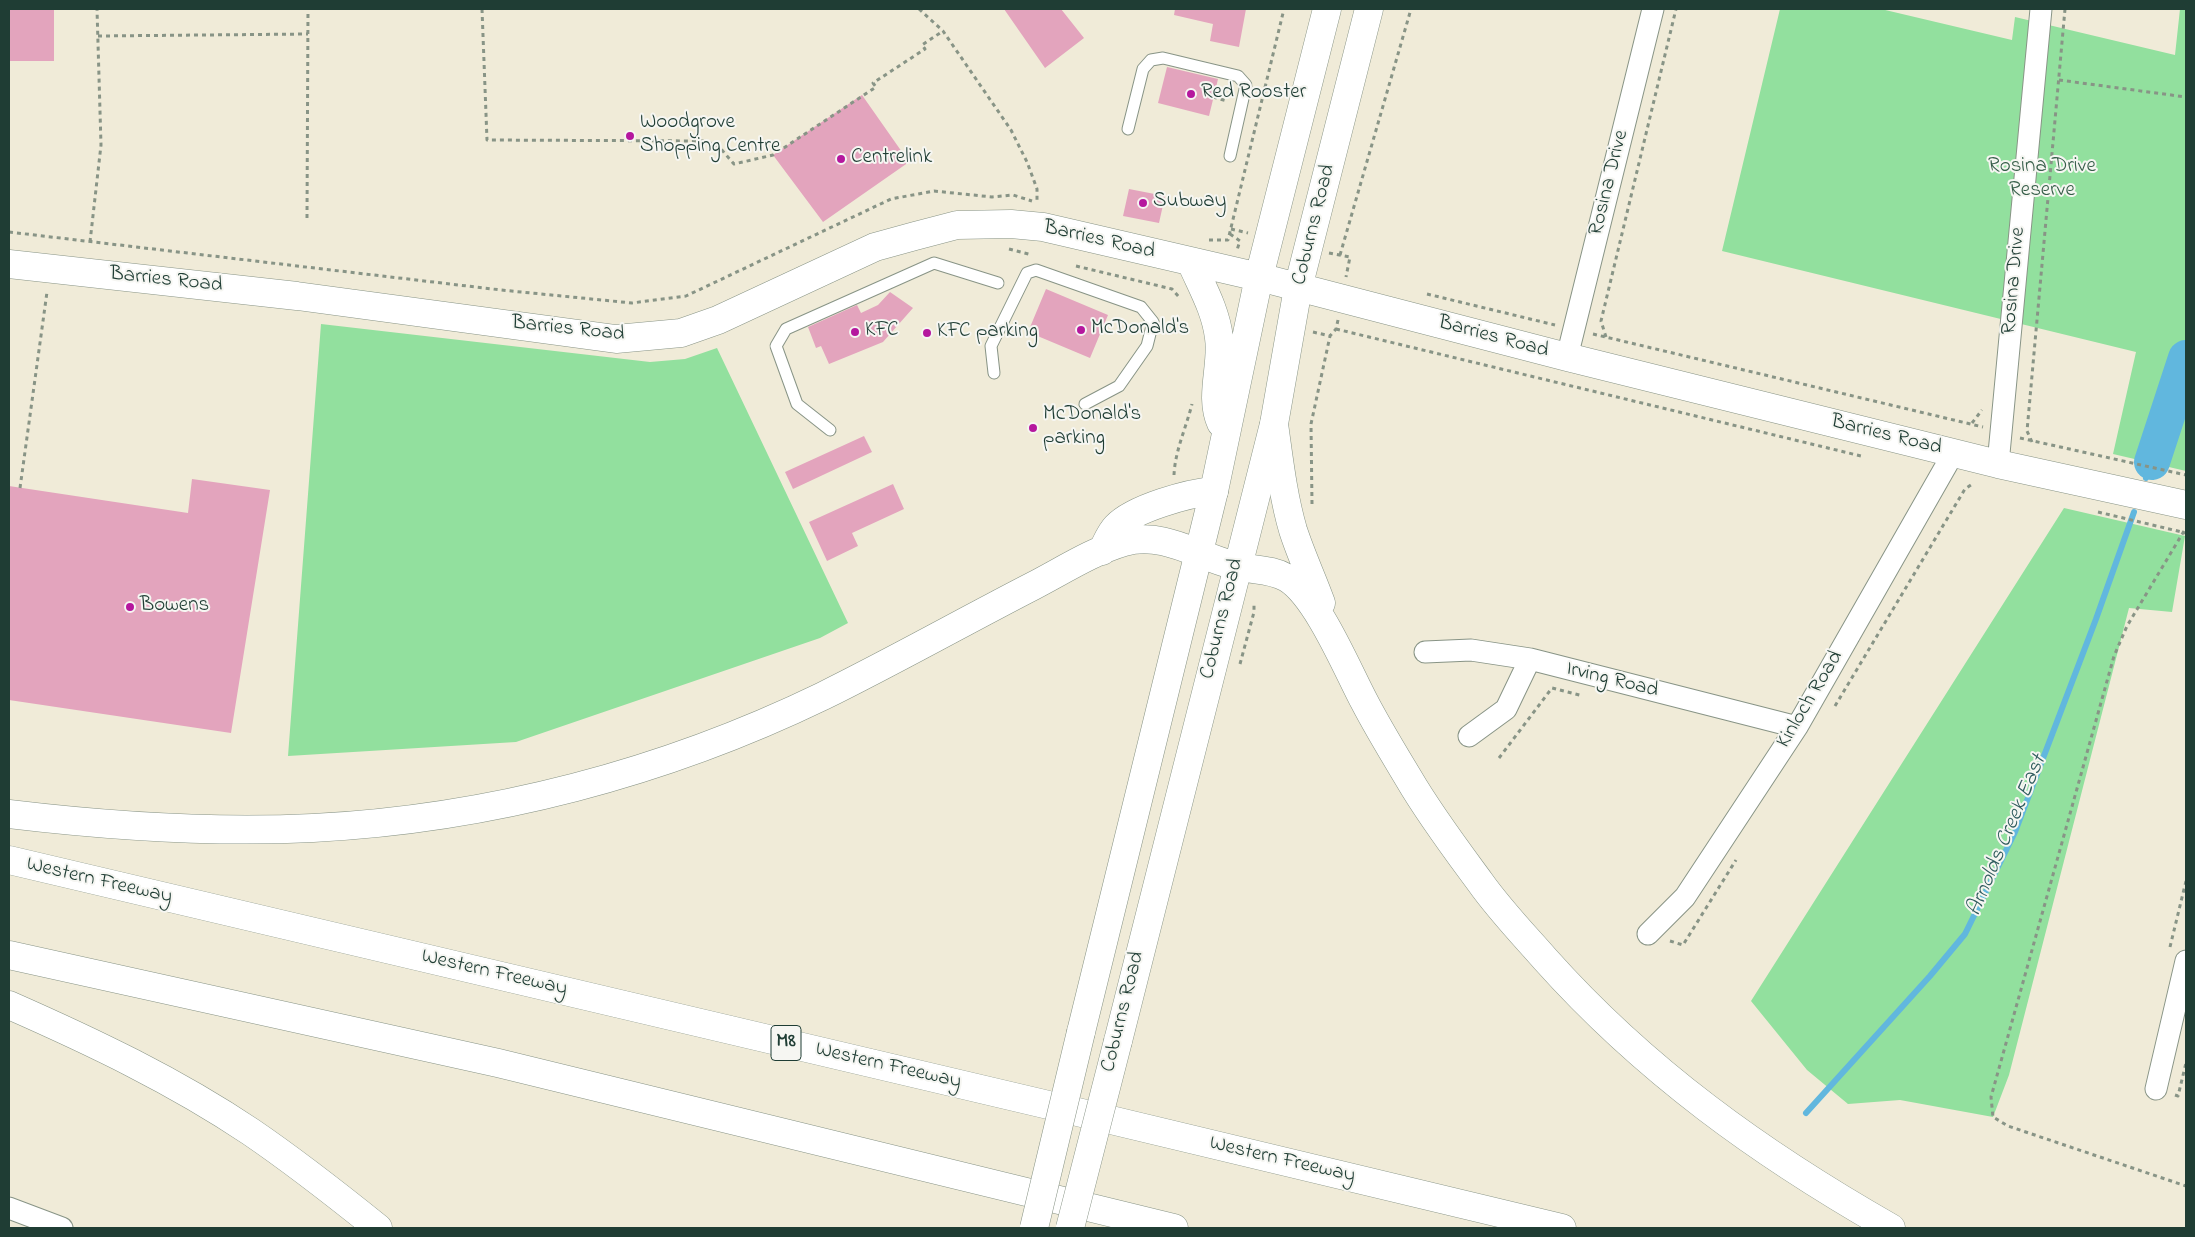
<!DOCTYPE html>
<html>
<head>
<meta charset="utf-8">
<style>
  body { margin:0 }
  #map { position:relative; width:2195px; height:1237px; overflow:hidden; background:#f0ebd8; font-family:"Indie Flower",sans-serif }
  canvas { display:block }
  .frame { position:absolute; inset:0; border:10px solid #1f3d34; pointer-events:none }
</style>
</head>
<body>
<div id="map">
<canvas width="2195" height="1237"></canvas>
<div class="frame"></div>
</div>
<script>
const ctx = document.querySelector('canvas').getContext('2d');
ctx.lineJoin = 'round';
function paint(path, color) { ctx.fillStyle = color; ctx.fill(path, 'evenodd'); }
function trace(path, color, width, dash) { ctx.strokeStyle = color; ctx.lineWidth = width; ctx.lineCap = dash ? 'butt' : 'round'; ctx.setLineDash(dash || []); ctx.stroke(path); }
function drawText(font, color, halo, rows, align = 'center') {
  ctx.font = font + ' "Indie Flower",sans-serif'; ctx.lineWidth = 4; ctx.setLineDash([]); ctx.textBaseline = 'middle'; ctx.strokeStyle = halo; ctx.fillStyle = color; for (const [text, x, y, turn = 0] of rows) {
    ctx.save(); ctx.translate(x, y); ctx.rotate((+turn || 0) * Math.PI / 180); ctx.textAlign = isNaN(turn) ? turn : align; if (halo) ctx.strokeText(text, 0, 0); ctx.fillText(text, 0, 0); ctx.restore();
  }
}
paint(new Path2D(`
  M1780,9H1881L2012,40L2015,17L2175,55L2180,9H2186V471L2113,454L2136,352L1722,251Z
  M321,324L650,362L685,359L717,348L848,623L820,638L516,742L288,756Z
  M2064,508L2185,536L2172,612L2129,608L2009,1075L1993,1117L1900,1100L1848,1104L1807,1070L1751,1001Z`), '#92e09e');
trace(new Path2D(`
  M2146,478L2152,462
  M1806,1113L1930,976L1965,934L2015,832L2096,619L2134,512`), '#61b7de', 6);
trace(new Path2D(`
  M2152,462L2186,358`), '#61b7de', 36);
paint(new Path2D(`
  M9,9H54V61H9Z
  M1004,9H1061L1084,38L1045,68Z
  M1175,9H1246L1239,47L1210,41L1213,24L1174,15Z
  M1167,67L1218,79L1209,116L1158,103Z
  M862,95L909,162L823,222L773,155Z
  M1129,189L1165,196L1159,223L1123,216Z
  M1046,289L1108,315L1090,358L1028,332Z
  M890,292L913,308L883,342L829,364L821,346L816,348L808,327L857,305L861,313L878,305Z
  M864,436L872,452L793,489L785,472Z
  M192,479L270,490L231,733L9,700V486L188,513Z
  M893,484L904,509L852,533L858,546L827,561L809,522Z`), '#e3a4bd');
const lane = new Path2D(`
  M1128,129L1143,69L1151,60L1163,58L1238,76L1246,85L1230,156
  M994,373L991,346L1027,273L1036,270L1141,307L1153,322L1147,346L1119,386L1085,404
  M830,430L797,404L776,346L786,329L934,263L998,283`);
const street = new Path2D(`
  M1567,357L1653,9
  M1998,464L2041,9
  M1425,652L1471,650L1530,659L1797,727
  M1469,736L1506,709L1530,659
  M1648,934L1685,897L1797,727L1954,452
  M2156,1089L2186,961
  M9,1208L62,1228`);
const secondary = new Path2D(`
  M1191,262C1202,287 1216,311 1219,338C1223,365 1209,397 1221,423
  M9,264L297,296L616,339L681,333L718,320L875,247L915,236L957,225L1011,224L1043,227L1259,277L1567,357L1998,464L2186,505
  M1081,1032L1214,491L1259,277L1327,9
  M1118,1041L1274,424L1298,288L1369,9`);
const highway = new Path2D(`
  M1274,424C1279,459 1283,496 1293,530C1301,555 1312,578 1321,603
  M1102,551C1106,544 1110,533 1116,527C1134,508 1189,493 1214,491
  M9,814C109,826 211,833 313,828C489,819 664,773 823,696C894,661 963,622 1033,586C1062,571 1093,551 1124,542C1163,531 1197,556 1233,565C1251,571 1270,568 1287,578C1317,596 1347,669 1364,701C1378,728 1394,754 1409,779C1430,815 1455,848 1480,882C1499,909 1523,934 1545,959C1645,1071 1761,1154 1891,1228
  M9,860L1040,1103L1562,1228
  M9,955L498,1063L1174,1228
  M9,1005C93,1042 175,1081 251,1132C295,1162 337,1195 378,1228`);
trace(lane, '#889486', 13);
trace(street, '#889486', 23);
trace(secondary, '#889486', 29);
trace(highway, '#889486', 29);
trace(new Path2D(`
  M482,9L487,140L707,141L721,149L734,164L773,155L876,87L873,83L925,49L922,45L943,31
  M919,9L943,31L1011,130L1027,162L1037,189V203
  M98,36L308,34
  M2059,80L2186,97
  M1213,97L1227,101
  M307,218L308,9
  M1231,229L1248,233
  M9,232L501,290L632,303L686,296L891,199L934,191L992,197L1013,195L1032,201
  M1230,234L1240,241L1237,250
  M1209,240H1228L1284,9
  M90,242L101,145L97,9
  M1009,249L1032,255
  M1329,253L1350,257L1346,277
  M1340,255L1411,9
  M1076,266L1172,289L1179,297
  M1427,294L1555,325
  M1336,329L1861,456
  M1313,332L1330,336L1336,329L1338,320
  M1593,334L1983,427
  M1606,337L1601,321L1676,9
  M1972,423L1982,410
  M2020,438L2186,475
  M2032,442L2027,431L2065,9
  M1174,475C1175,451 1186,428 1192,404
  M20,488L47,292
  M1312,504L1311,424L1330,336
  M2098,512L2186,533
  M2184,531L2127,626L2114,656L1991,1097L1993,1117L2008,1126L2186,1186
  M1240,664L1254,612V605
  M1835,706L1965,489L1974,483
  M1499,758L1552,688L1583,696
  M1670,941L1683,945L1736,860
  M2170,947L2186,881
  M2175,1095L2178,1096L2186,1063`), '#889486', 3, [4, 4]);
trace(lane, '#fff', 11);
trace(street, '#fff', 21);
trace(secondary, '#fff', 28);
trace(highway, '#fff', 28);
const secondaryBridge = new Path2D(`
  M1034,1228L1081,1032
  M1070,1228L1118,1041`);
trace(secondaryBridge, '#889486', 29, []);
trace(secondaryBridge, '#fff', 28);
for (const [x, y, r, color] of [
  [1191,94,5,"#b5179e"],
  [630,136,5,"#b5179e"],
  [841,159,5,"#b5179e"],
  [1143,203,5,"#b5179e"],
  [1081,330,5,"#b5179e"],
  [855,332,5,"#b5179e"],
  [927,333,5,"#b5179e"],
  [1033,428,5,"#b5179e"],
  [130,607,5,"#b5179e"]
]) { const dot = new Path2D(); dot.arc(x, y, r, 0, 2 * Math.PI); ctx.fillStyle = color; ctx.fill(dot); trace(dot, '#f6f6f2', 2); }
for (const [x, y, w] of [
  [786,1043,30]
]) { const box = new Path2D(); box.roundRect(x - w / 2, y - 17.5, w, 35, 4); ctx.fillStyle = '#f6f6f2'; ctx.fill(box); trace(box, '#1f3d34', 1); }
drawText('bold 20px', '#1f3d34', null, [
  ["M8",786,1043]
]);
drawText('21px', '#1f3d34', '#f6f6f2', [
  ["Red Rooster",1201,94],
  ["Woodgrove",640,124],
  ["Shopping Centre",640,148],
  ["Centrelink",851,159],
  ["Subway",1153,203],
  ["McDonald's",1091,330],
  ["KFC",865,332],
  ["KFC parking",937,333],
  ["McDonald's",1043,416],
  ["parking",1043,440],
  ["Bowens",140,607]
], 'left');
drawText('21px', '#365e49', '#f6f6f2', [
  ["Rosina Drive",2042,168],
  ["Reserve",2042,192]
]);
drawText('21px', '#1f3d34', '#f6f6f2', [
  ["Rosina Drive",1610,183,-76],
  ["Coburns Road",1315,225,-76],
  ["Barries Road",1099,241,13],
  ["Barries Road",166,281,6],
  ["Rosina Drive",2015,281,-85],
  ["Barries Road",568,330,6],
  ["Barries Road",1493,338,15],
  ["Barries Road",1886,436,14],
  ["Coburns Road",1223,619,-76],
  ["Irving Road",1612,681,14],
  ["Kinloch Road",1811,700,-59],
  ["Western Freeway",99,882,13],
  ["Western Freeway",494,974,13],
  ["Coburns Road",1124,1012,-76],
  ["Western Freeway",888,1067,13],
  ["Western Freeway",1282,1161,13]
]);
drawText('italic 22px', '#305c5e', '#f6f6f2', [
  ["Arnolds Creek East",2008,836,-67]
]);
</script>
</body>
</html>
